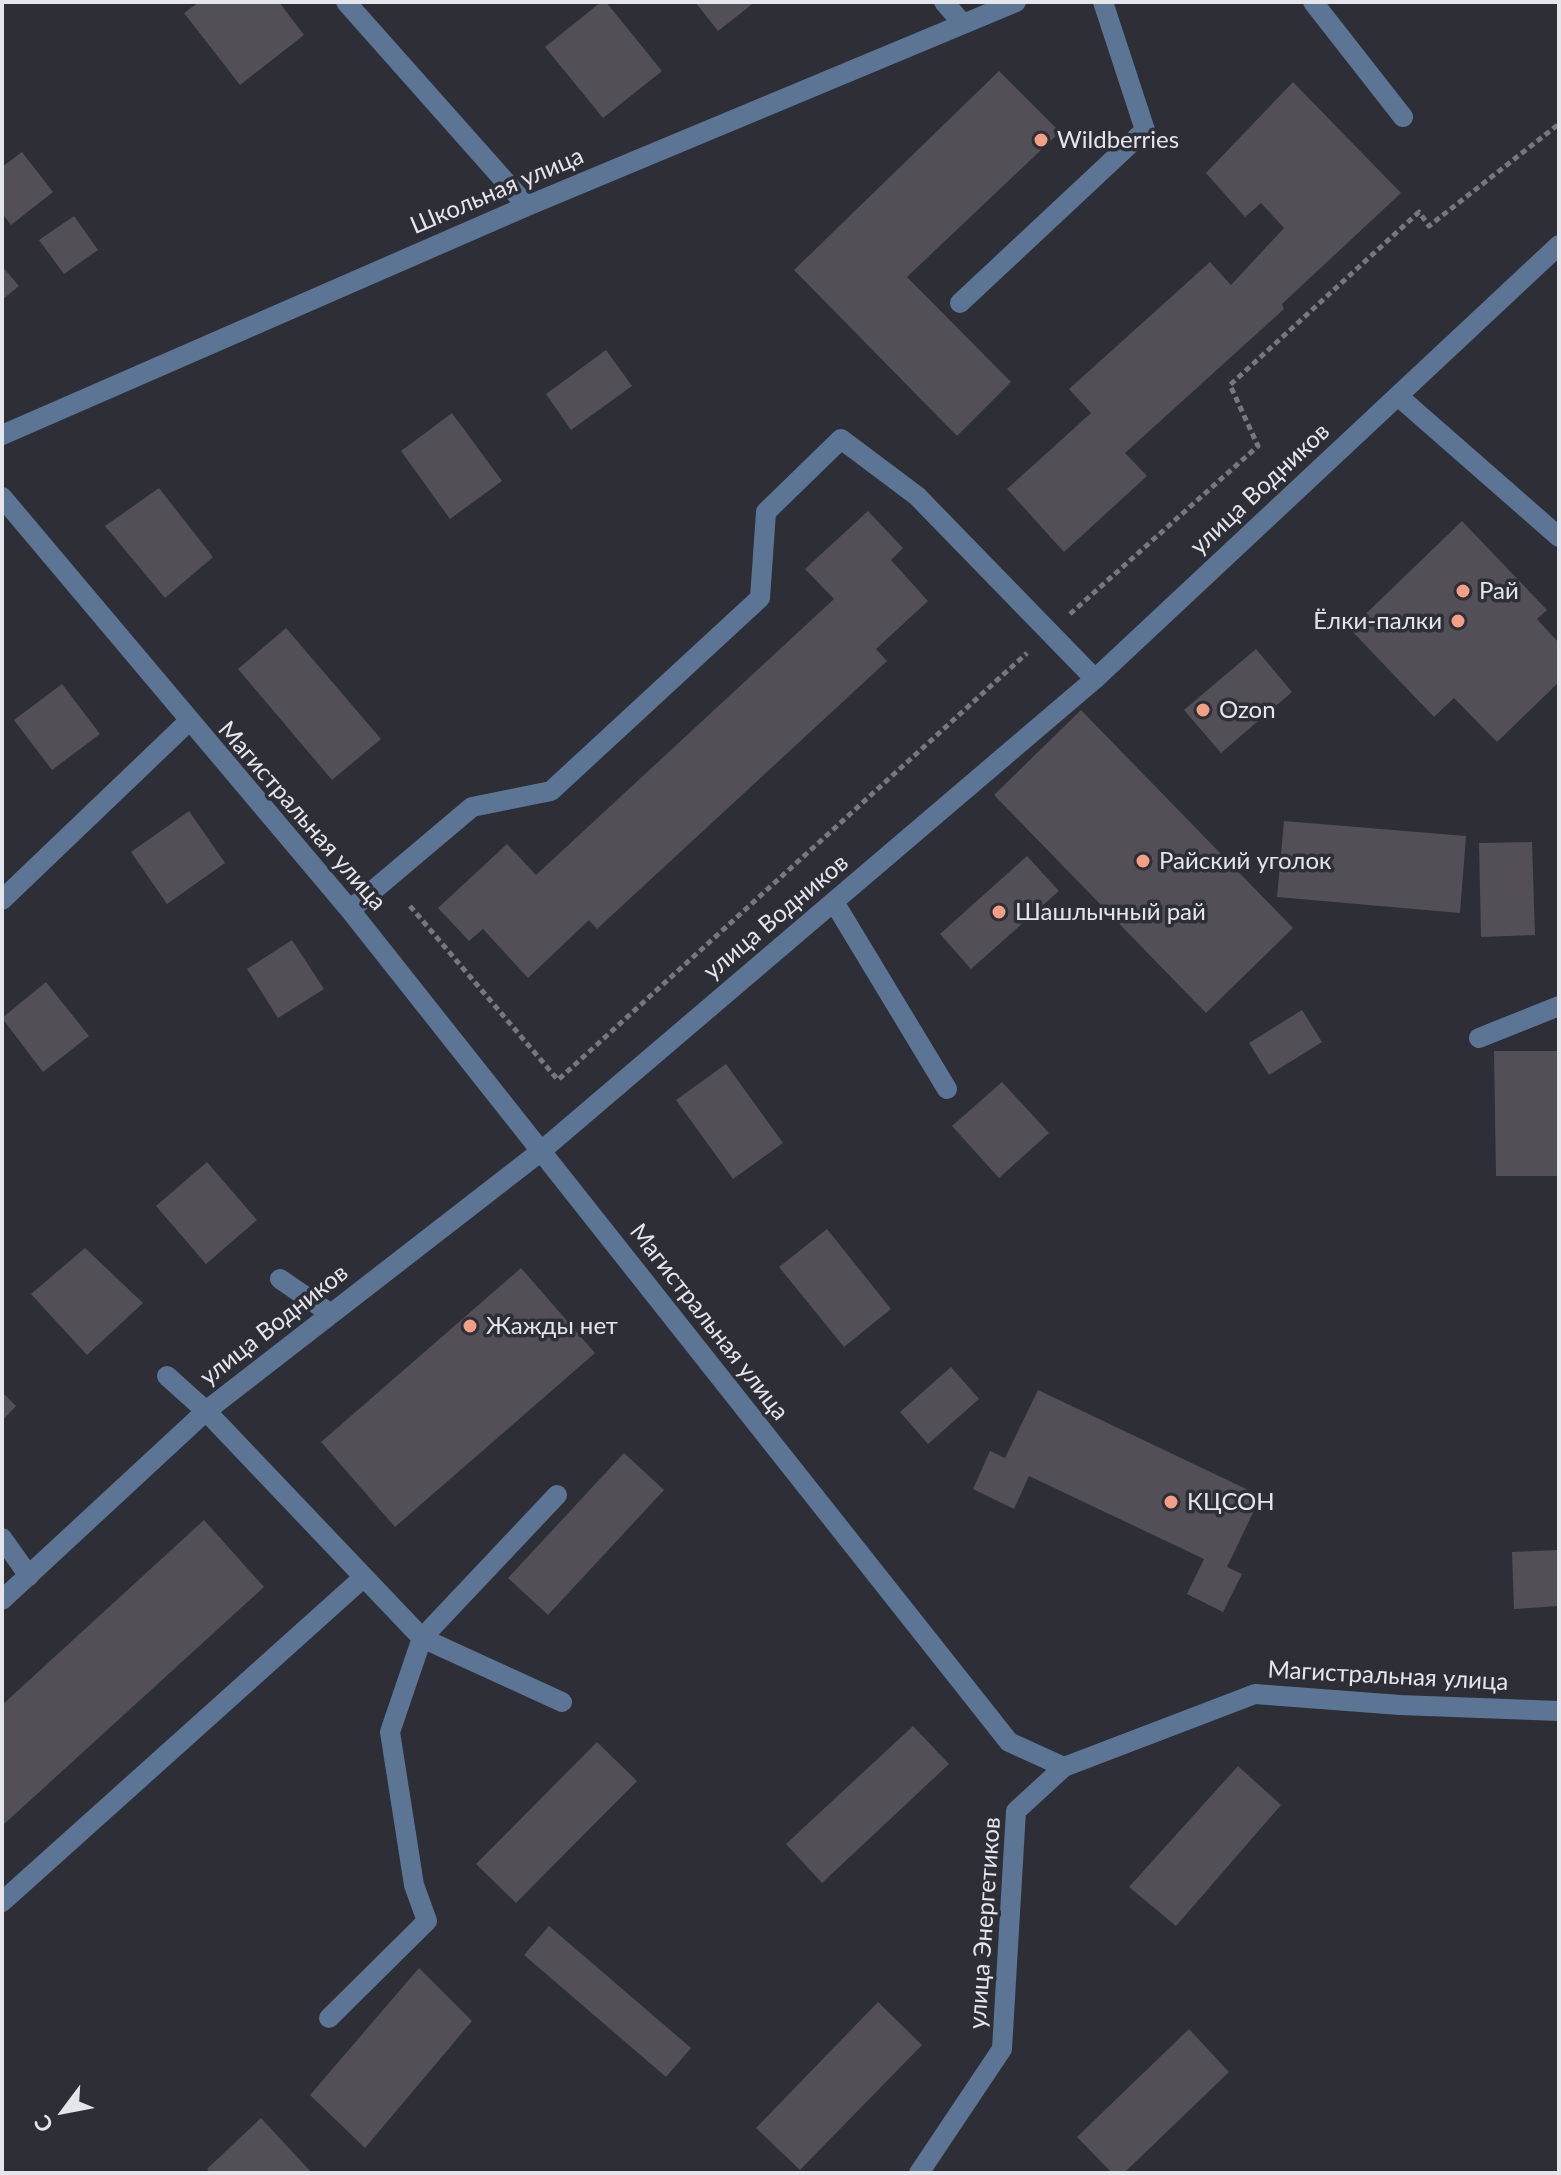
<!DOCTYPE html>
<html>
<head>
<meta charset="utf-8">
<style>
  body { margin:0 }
  #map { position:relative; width:1561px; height:2175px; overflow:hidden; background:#2d2e36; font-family:Lato,sans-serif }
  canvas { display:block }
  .frame { position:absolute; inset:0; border:4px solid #e5e6eb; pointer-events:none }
  .north { position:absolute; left:24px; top:2071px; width:80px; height:80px; -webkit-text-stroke:6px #2d2e36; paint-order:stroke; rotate:238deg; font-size:22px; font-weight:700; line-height:32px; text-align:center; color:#e5e6eb }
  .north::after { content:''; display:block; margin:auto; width:28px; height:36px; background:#e5e6eb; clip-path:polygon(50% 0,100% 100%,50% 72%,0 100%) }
</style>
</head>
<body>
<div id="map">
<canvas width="1561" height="2175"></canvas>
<div class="frame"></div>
<div class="north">С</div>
</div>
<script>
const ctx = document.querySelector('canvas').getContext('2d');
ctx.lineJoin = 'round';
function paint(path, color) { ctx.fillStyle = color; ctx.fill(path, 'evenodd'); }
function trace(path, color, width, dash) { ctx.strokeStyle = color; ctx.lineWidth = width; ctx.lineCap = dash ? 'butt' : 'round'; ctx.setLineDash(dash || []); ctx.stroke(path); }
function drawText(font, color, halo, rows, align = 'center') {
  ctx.font = font + ' Lato,sans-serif'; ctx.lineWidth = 7; ctx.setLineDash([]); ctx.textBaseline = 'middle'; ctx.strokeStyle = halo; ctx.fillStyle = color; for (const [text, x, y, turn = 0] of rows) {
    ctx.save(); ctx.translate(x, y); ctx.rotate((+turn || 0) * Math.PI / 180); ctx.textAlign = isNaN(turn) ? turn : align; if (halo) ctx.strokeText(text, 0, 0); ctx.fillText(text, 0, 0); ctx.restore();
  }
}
paint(new Path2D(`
  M199,2H279L304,35L240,85L184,13Z
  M601,2H606L662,71L603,118L545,47Z
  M695,2H755L718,31Z
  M999,71L1060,132L907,277L1011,382L957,436L794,270Z
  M1293,82L1401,193L1282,304L1284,309L1125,453L1147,476L1064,552L1007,489L1091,413L1069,389L1210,262L1231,285L1284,228L1261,203L1245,217L1206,173Z
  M22,152L53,192L11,225L2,213V167Z
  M74,216L98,250L64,274L39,240Z
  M2,266L19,286L2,300Z
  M606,350L632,386L571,430L546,394Z
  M452,413L502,481L450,519L401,451Z
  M159,488L213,557L165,598L105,526Z
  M868,511L903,548L891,560L928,601L876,649L887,661L597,929L589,920L528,978L483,929L469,941L438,908L507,844L536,875L834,599L805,569Z
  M1462,521L1547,610L1537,619L1559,643V682L1497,742L1454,698L1434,717L1350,629Z
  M286,628L381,739L332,780L238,669Z
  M1256,649L1292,692L1221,753L1184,710Z
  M62,684L100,734L52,770L14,720Z
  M1081,710L1293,928L1206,1013L994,795Z
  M189,811L225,863L167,904L131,852Z
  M1284,821L1466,836L1460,913L1277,897Z
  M1532,842L1535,935L1481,937L1479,843Z
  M1027,856L1059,891L971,969L940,934Z
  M292,940L324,989L278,1018L247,969Z
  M46,982L89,1036L43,1072L2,1018Z
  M1302,1010L1322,1042L1269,1075L1249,1043Z
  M1494,1051H1559V1176H1496Z
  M726,1064L783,1143L733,1179L676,1100Z
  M1002,1082L1049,1133L999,1178L952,1126Z
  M207,1162L257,1220L206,1264L156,1206Z
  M827,1229L891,1309L844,1347L779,1267Z
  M85,1248L143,1303L87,1355L31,1294Z
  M521,1268L595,1353L395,1527L321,1442Z
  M951,1367L979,1399L928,1444L900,1412Z
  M1038,1390L1261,1496L1227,1567L1242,1574L1223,1612L1187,1594L1204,1559L1029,1476L1014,1509L973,1489L990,1451L1005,1458Z
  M2,1392L16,1406L2,1421Z
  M624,1453L664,1490L548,1615L508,1578Z
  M204,1520L264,1587L2,1826V1705Z
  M1559,1550V1606L1514,1609L1512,1552Z
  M913,1726L949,1764L822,1883L786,1844Z
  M597,1742L637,1781L516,1903L476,1864Z
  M1238,1766L1281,1805L1176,1926L1129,1887Z
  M549,1926L691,2048L666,2077L524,1955Z
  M419,1968L472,2021L365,2148L310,2095Z
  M878,2002L922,2045L800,2170L756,2128Z
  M1189,2029L1229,2072L1124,2173H1112L1077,2137Z
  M261,2118L312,2173H211L207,2169Z`), '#524f57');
trace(new Path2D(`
  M1070,614L1258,446L1230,385L1419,212L1429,226L1559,124
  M410,906L558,1080L1027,653`), '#77787f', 5, [6, 4]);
trace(new Path2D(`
  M346,2L527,206
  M944,2L963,24
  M1313,2L1403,117
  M960,303L1145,130L1103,2
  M1398,396L1559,537
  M2,435L527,206L1016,2
  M2,497L350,910L1009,1742L1064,1767L1255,1694L1400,1705L1559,1711
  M2,900L188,722
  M834,902L947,1089
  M350,910L472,807L551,791L760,598L766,512L841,439L917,496L1095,679
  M1479,1038L1559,1006
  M280,1279L331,1314
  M167,1376L206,1411L422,1638L390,1732L414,1885L427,1921L329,2018
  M557,1495L422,1638L562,1702
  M2,1538L29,1576
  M2,1600L206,1411L540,1152L1095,679L1559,245
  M2,1902L364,1577
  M919,2173L1002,2049L1016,1811L1064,1767`), '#5c7595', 20);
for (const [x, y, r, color] of [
  [1041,140,8,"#f39f85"],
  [1463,591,8,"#f39f85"],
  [1458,621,8,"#f39f85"],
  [1203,710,8,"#f39f85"],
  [1143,861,8,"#f39f85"],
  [999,912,8,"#f39f85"],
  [470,1326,8,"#f39f85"],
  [1171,1502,8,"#f39f85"]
]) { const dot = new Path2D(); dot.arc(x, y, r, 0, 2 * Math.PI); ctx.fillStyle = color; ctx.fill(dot); trace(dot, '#2d2e36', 3); }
drawText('24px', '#e5e6eb', '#2d2e36', [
  ["Wildberries",1057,140],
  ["Рай",1479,591],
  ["Ёлки-палки",1442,621,"right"],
  ["Ozon",1219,710],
  ["Райский уголок",1159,861],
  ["Шашлычный рай",1015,912],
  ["Жажды нет",486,1326],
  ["КЦСОН",1187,1502]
], 'left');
drawText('24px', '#e5e6eb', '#2d2e36', [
  ["Школьная улица",497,191,-23],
  ["улица Водников",1260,489,-43],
  ["Магистральная улица",302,816,49],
  ["улица Водников",776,917,-40],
  ["Магистральная улица",709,1322,52],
  ["улица Водников",274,1325,-38],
  ["Магистральная улица",1388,1676,3],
  ["улица Энергетиков",985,1923,-86]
]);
</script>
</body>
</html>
